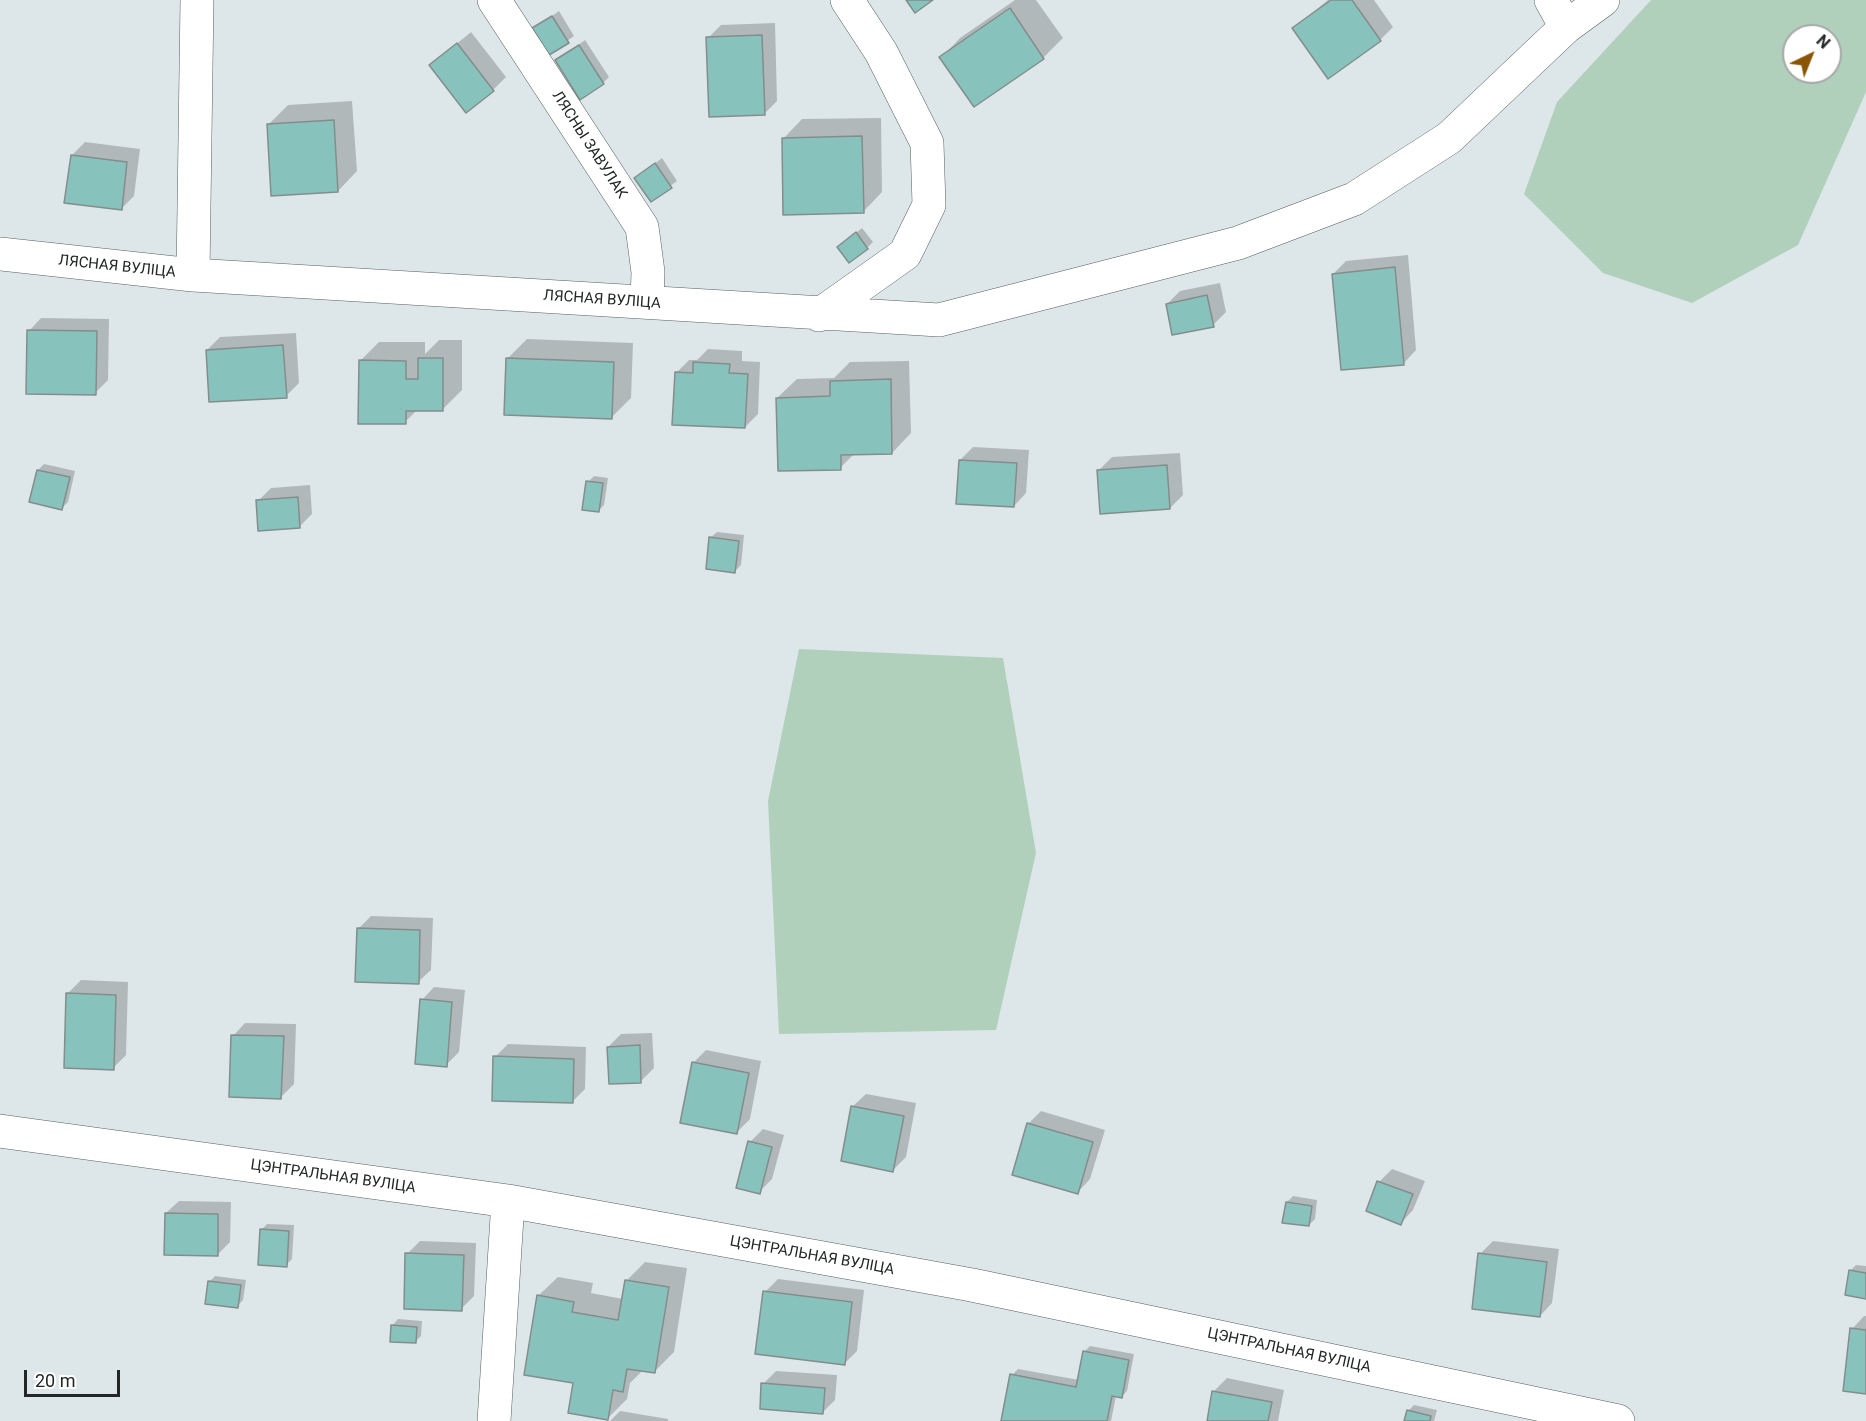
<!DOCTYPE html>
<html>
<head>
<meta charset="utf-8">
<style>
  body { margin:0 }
  #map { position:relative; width:1866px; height:1421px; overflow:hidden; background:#dde7e9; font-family:Roboto,sans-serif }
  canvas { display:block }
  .north { position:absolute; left:1782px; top:24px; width:60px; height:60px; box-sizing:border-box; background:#fff; border:2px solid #a7a8a9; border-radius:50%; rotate:43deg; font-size:16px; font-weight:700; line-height:24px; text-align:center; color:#222627 }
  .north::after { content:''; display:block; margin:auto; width:21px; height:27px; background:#8b5506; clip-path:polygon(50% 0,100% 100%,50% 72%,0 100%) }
  .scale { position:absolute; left:24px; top:1370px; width:96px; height:27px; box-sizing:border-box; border:3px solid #222627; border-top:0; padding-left:8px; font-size:18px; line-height:21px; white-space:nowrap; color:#222627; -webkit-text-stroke:4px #fff; paint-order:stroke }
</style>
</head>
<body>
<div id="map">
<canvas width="1866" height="1421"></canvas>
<div class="north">N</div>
<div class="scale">20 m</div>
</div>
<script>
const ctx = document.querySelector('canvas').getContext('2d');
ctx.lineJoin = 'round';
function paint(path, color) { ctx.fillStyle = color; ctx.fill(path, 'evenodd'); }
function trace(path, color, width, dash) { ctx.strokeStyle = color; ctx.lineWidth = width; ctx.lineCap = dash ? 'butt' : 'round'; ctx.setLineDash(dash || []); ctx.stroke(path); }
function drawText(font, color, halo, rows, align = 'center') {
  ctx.font = font + ' Roboto,sans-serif'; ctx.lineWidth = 6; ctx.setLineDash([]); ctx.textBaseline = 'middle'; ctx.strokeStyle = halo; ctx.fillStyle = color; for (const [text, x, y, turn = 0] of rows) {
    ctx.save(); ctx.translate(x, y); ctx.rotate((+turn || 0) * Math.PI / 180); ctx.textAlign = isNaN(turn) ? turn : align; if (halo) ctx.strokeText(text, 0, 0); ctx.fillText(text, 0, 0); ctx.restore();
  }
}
paint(new Path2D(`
  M1651,0H1866V92L1798,245L1692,303L1603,273L1524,194L1557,102ZM1794,36H1830V72H1794Z
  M799,649L1003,658L1036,853L996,1030L779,1034L768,801Z`), '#b1d0bc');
paint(new Path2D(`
  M1015,0H1036L1063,38L1043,58L974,105L941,58L960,38Z
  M1328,0H1374L1393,27L1380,40L1294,28Z
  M559,11L574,36L550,53L534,29Z
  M775,23L777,101L764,114L708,38L721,25Z
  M471,32L506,77L493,90L431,65Z
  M585,40L609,77L603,83L556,61Z
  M352,101L357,171L338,191L268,125L288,105Z
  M881,118L882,192L863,212L783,139L802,119Z
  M85,142L140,149L134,196L121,209L72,155Z
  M662,158L677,181L651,200L636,178Z
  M862,228L873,242L867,248L839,247Z
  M1408,255L1416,350L1404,363L1333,274L1346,261Z
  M1220,283L1226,312L1213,325L1167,304L1180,291Z
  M41,318L109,319L108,380L95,393L29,331Z
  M296,333L299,383L286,396L207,350L220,337Z
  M527,339L633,343L631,398L612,417L508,358Z
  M439,340H462V390L443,409H418L405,422L360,361L379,342H425V354Z
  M708,349L742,351V361L760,362L758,414L745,427L676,373L689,360H697Z
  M909,361L911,433L892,453H855L840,468L777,398L797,379L834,378L850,362Z
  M973,447L1029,450L1026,493L1014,506L960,460Z
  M1180,453L1183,495L1170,508L1099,470L1112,457Z
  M44,464L75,471L68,502L62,508L38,470Z
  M594,476L608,478L604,505L598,511L588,482Z
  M310,485L312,514L299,527L258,501L271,488Z
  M717,532L744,535L741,565L735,571L710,538Z
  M371,916L433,918L431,970L418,982L358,929Z
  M81,980L128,982L126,1055L113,1068L68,993Z
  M434,987L465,990L459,1052L446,1065L422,1000Z
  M245,1023L296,1024L294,1084L281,1097L233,1036Z
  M652,1033L654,1068L641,1081L608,1047L621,1034Z
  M508,1044L586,1047L585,1089L572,1102L495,1057Z
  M706,1050L761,1061L750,1119L737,1132L693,1063Z
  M866,1094L916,1103L906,1157L893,1170L853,1106Z
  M1041,1111L1105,1130L1090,1179L1078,1192L1028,1124Z
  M763,1129L784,1135L772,1179L759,1192L750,1142Z
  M1392,1169L1425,1181L1413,1210L1401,1223L1379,1182Z
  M1293,1196L1317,1200L1315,1219L1309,1225L1287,1202Z
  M179,1201L231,1202L230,1242L217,1255L166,1213Z
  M267,1224L294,1225L292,1259L286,1265L261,1230Z
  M420,1241L476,1243L474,1296L461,1309L407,1254Z
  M1493,1241L1559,1249L1552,1303L1540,1316L1480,1254Z
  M645,1262L687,1268L674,1352L654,1372L643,1370L630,1383L627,1399L608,1418L575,1381L538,1296L558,1277L593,1283L591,1293L623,1299L626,1281Z
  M1856,1265L1866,1266V1298L1850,1271Z
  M215,1276L246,1280L243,1300L237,1306L209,1282Z
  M778,1279L864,1290L857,1351L844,1364L765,1292Z
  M1864,1316H1866V1393L1852,1329Z
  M398,1319L422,1321L421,1336L415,1342L392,1326Z
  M1090,1346L1134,1354L1127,1391L1121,1397L1116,1396L1111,1421H1003L1012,1375L1018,1369L1079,1380L1084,1352Z
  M776,1371L837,1375L835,1400L822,1413L763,1384Z
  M1227,1378L1284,1390L1278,1421H1208L1214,1391Z
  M1414,1405L1437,1410L1434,1421H1406L1408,1411Z
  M620,1411L668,1419V1421H610Z`), '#0003');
const building = new Path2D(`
  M906,0H933L915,13Z
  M1331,0H1352L1381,41L1328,79L1292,28Z
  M1010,8L1044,59L974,107L939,57Z
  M552,16L569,43L549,55L532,28Z
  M762,35L765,115L709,117L706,37Z
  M457,43L494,91L466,113L429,65Z
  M579,45L604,84L580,100L555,60Z
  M334,120L338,192L271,196L267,124Z
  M862,136L864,213L783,215L782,138Z
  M71,155L127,162L122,210L64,203Z
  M655,163L672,188L651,202L634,178Z
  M856,232L868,249L849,263L837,247Z
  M1395,267L1404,365L1341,370L1332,274Z
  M1207,295L1214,327L1172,335L1166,304Z
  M27,330L97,331L96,395L26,394Z
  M283,345L287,398L209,402L206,350Z
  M418,358H443V411H406V424H358L359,360L406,361V379H418Z
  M506,358L614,362L612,419L504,415Z
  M693,362L730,364L729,373L748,374L745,428L672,425L675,372L693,373Z
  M891,379L892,454L841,455V470L778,471L776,398L830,396V381Z
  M959,460L1017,463L1014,507L956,504Z
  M1167,465L1170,509L1100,514L1097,470Z
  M37,470L70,477L62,510L29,502Z
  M586,481L603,483L599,512L582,510Z
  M298,497L300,528L258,531L256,500Z
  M709,537L739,541L735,573L706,569Z
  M357,928L420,930L419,984L355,982Z
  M66,993L116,995L114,1070L64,1068Z
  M420,999L452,1002L447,1067L415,1064Z
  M231,1035L284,1036L281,1099L229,1097Z
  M640,1045L641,1083L609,1084L607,1047Z
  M493,1056L574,1059L573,1103L492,1101Z
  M692,1062L749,1073L737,1134L680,1123Z
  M851,1106L904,1116L893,1172L841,1161Z
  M1027,1123L1093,1142L1078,1194L1012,1175Z
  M748,1141L772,1147L760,1194L736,1188Z
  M1377,1181L1413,1194L1401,1225L1366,1211Z
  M1286,1202L1312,1206L1309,1226L1282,1223Z
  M165,1213L218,1214V1256L164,1255Z
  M260,1229L289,1231L287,1267L258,1265Z
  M405,1253L464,1255L462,1311L404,1309Z
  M1478,1253L1547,1262L1540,1317L1472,1309Z
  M1849,1270L1866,1273V1299L1845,1295Z
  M625,1280L669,1287L655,1373L627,1369L623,1392L613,1390L608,1420L568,1413L573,1383L524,1375L537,1295L574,1302L572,1312L618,1320Z
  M208,1281L241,1285L238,1308L205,1304Z
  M763,1291L852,1302L845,1365L755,1354Z
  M391,1325L417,1327L416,1343L390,1342Z
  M1850,1328L1866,1330V1394L1843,1391Z
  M1083,1351L1129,1360L1122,1398L1112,1396L1107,1421H1001L1010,1374L1076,1387Z
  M761,1383L825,1388L823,1414L760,1409Z
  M1212,1391L1272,1402L1268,1421H1207Z
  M1407,1410L1431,1416L1430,1421H1404Z`);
paint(building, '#87c3bc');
trace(building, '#848d8c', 1.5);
const minor = new Path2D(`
  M494,0L642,227L648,272L647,302
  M1551,0L1566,27L1603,0
  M0,254L193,275L939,320L1238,243L1354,199L1449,138L1566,27
  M193,275L197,0
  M819,315L905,254L929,205L927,143L881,52L847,0
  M0,1131L508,1201L972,1285L1618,1421
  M494,1421L508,1201`);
trace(minor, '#575f61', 34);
trace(minor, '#fff', 33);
drawText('15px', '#222627', '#fff', [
  ["ЛЯСНЫ ЗАВУЛАК",589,145,57],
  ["ЛЯСНАЯ ВУЛІЦА",117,267,6],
  ["ЛЯСНАЯ ВУЛІЦА",602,300,4],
  ["ЦЭНТРАЛЬНАЯ ВУЛІЦА",333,1177,8],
  ["ЦЭНТРАЛЬНАЯ ВУЛІЦА",812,1256,10],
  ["ЦЭНТРАЛЬНАЯ ВУЛІЦА",1289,1351,12]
]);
</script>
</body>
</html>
